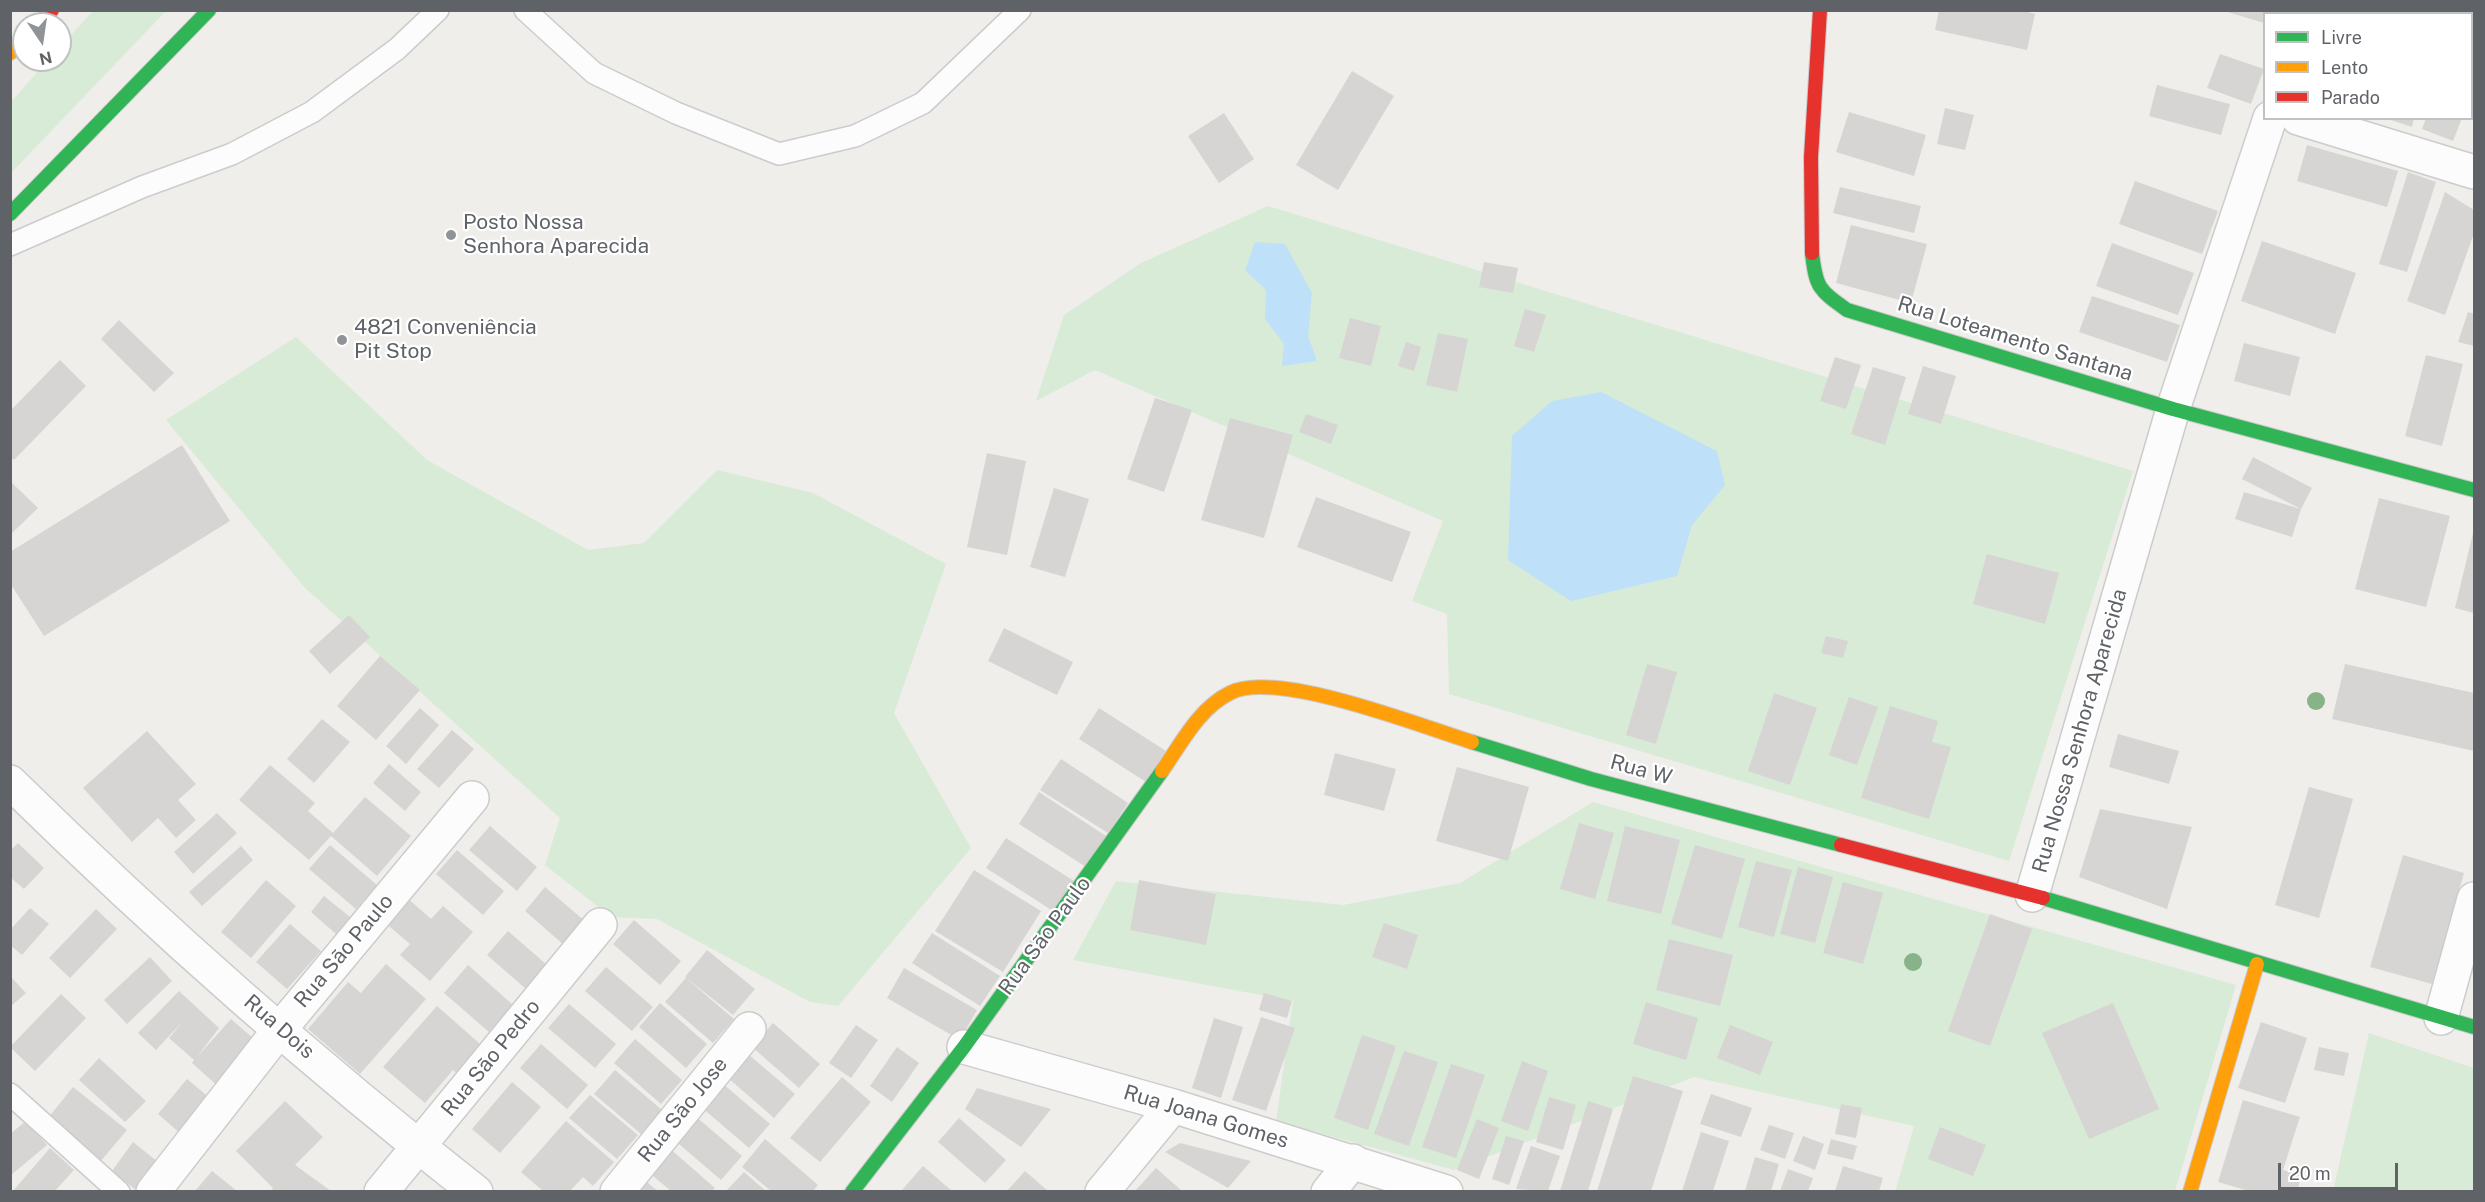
<!DOCTYPE html>
<html>
<head>
<meta charset="utf-8">
<style>
  body { margin:0 }
  #map { position:relative; width:2485px; height:1202px; overflow:hidden; background:#efeeea; font-family:"Public Sans",sans-serif }
  canvas { display:block }
  .frame { position:absolute; inset:0; border:12px solid #5f6368; pointer-events:none }
  .legend { position:absolute; left:2263px; top:12px; width:210px; height:108px; box-sizing:border-box; background:#fff; border:2px solid #bfc1c3; margin:0; padding:8px 10px; list-style:none; font-size:18px; color:#5f6368 }
  .legend li { display:flex; align-items:center; gap:12px; height:30px }
  .legend b { width:30px; border:2px solid #bfc1c3 }
  .north { position:absolute; left:12px; top:12px; width:60px; height:60px; box-sizing:border-box; background:#fff; border:2px solid #bfc1c3; border-radius:50%; rotate:167deg; font-size:16px; font-weight:700; line-height:24px; text-align:center; color:#5f6368 }
  .north::after { content:''; display:block; margin:auto; width:21px; height:27px; background:#919496; clip-path:polygon(50% 0,100% 100%,50% 72%,0 100%) }
  .scale { position:absolute; left:2278px; top:1163px; width:120px; height:27px; box-sizing:border-box; border:3px solid #5f6368; border-top:0; padding-left:8px; font-size:18px; line-height:21px; white-space:nowrap; color:#5f6368; -webkit-text-stroke:4px #fff; paint-order:stroke }
</style>
</head>
<body>
<div id="map">
<canvas width="2485" height="1202"></canvas>
<div class="frame"></div>
<ul class="legend">
<li><b style="height:8px;background:#30b455"></b>Livre</li>
<li><b style="height:8px;background:#ff9f0a"></b>Lento</li>
<li><b style="height:8px;background:#e5322d"></b>Parado</li>
</ul>
<div class="north">N</div>
<div class="scale">20 m</div>
</div>
<script>
const ctx = document.querySelector('canvas').getContext('2d');
ctx.lineJoin = 'round';
function paint(path, color) { ctx.fillStyle = color; ctx.fill(path, 'evenodd'); }
function trace(path, color, width, dash) { ctx.strokeStyle = color; ctx.lineWidth = width; ctx.lineCap = dash ? 'butt' : 'round'; ctx.setLineDash(dash || []); ctx.stroke(path); }
function drawText(font, color, halo, rows, align = 'center') {
  ctx.font = font + ' "Public Sans",sans-serif'; ctx.lineWidth = 4.5; ctx.setLineDash([]); ctx.textBaseline = 'middle'; ctx.strokeStyle = halo; ctx.fillStyle = color; for (const [text, x, y, turn = 0] of rows) {
    ctx.save(); ctx.translate(x, y); ctx.rotate((+turn || 0) * Math.PI / 180); ctx.textAlign = isNaN(turn) ? turn : align; if (halo) ctx.strokeText(text, 0, 0); ctx.fillText(text, 0, 0); ctx.restore();
  }
}
paint(new Path2D(`
  M93,11H166L11,173V102L48,60H60V47Z
  M1268,206L2133,471L2009,861L1449,694L1447,614L1412,601L1443,521L1095,370L1036,401L1064,315L1141,263Z
  M296,337L427,460L588,550L644,543L717,470L813,493L946,564L894,713L971,848L838,1006L810,1002L657,919L611,917L545,865L560,818L304,587L166,420Z
  M1593,802L2236,985L2175,1191L1895,1192L1914,1126L1694,1077L1454,1170L1276,1121L1293,1001L1073,960L1116,881L1343,905L1460,883Z
  M2369,1033L2474,1068V1191H2333Z`), '#d8ebd6');
paint(new Path2D(`
  M1255,242L1285,244L1312,293L1308,336L1317,361L1282,366L1284,344L1265,319L1266,290L1245,270Z
  M1601,392L1717,451L1725,485L1692,525L1677,576L1571,601L1508,560L1512,436L1552,401Z`), '#bfe0f9');
paint(new Path2D(`
  M1939,10H2021L2035,14L2027,50L1935,30Z
  M2221,10H2284V14H2264V23Z
  M2348,10H2455L2454,14H2351Z
  M2220,54L2264,69L2251,104L2207,88Z
  M2472,61L2474,63V89L2472,96Z
  M1352,71L1394,96L1338,190L1296,165Z
  M2157,85L2230,104L2221,135L2149,116Z
  M1945,108L1974,115L1965,150L1937,144Z
  M1849,112L1926,135L1914,176L1836,152Z
  M1224,113L1254,159L1219,183L1188,136Z
  M2385,118H2414L2412,127Z
  M2426,118H2462L2453,141L2422,129Z
  M2307,145L2398,171L2387,207L2297,181Z
  M2408,172L2436,182L2407,272L2379,264Z
  M2135,181L2218,211L2202,254L2119,224Z
  M1840,187L1921,206L1914,233L1833,213Z
  M2445,192L2474,210V233L2445,315L2407,301Z
  M1851,225L1927,244L1911,303L1836,283Z
  M2262,241L2356,273L2335,334L2241,301Z
  M2112,243L2194,273L2178,315L2096,286Z
  M1484,262L1518,268L1513,293L1479,287Z
  M2092,296L2180,325L2167,362L2079,332Z
  M1525,309L1546,315L1534,352L1514,346Z
  M2468,312L2474,314V346L2458,342Z
  M1350,318L1381,326L1371,366L1339,358Z
  M119,320L174,373L154,392L101,339Z
  M1438,333L1468,339L1457,392L1426,385Z
  M1406,342L1421,347L1414,371L1398,366Z
  M2244,343L2300,357L2290,396L2234,381Z
  M2426,355L2463,364L2442,446L2405,436Z
  M1835,357L1861,365L1846,409L1820,401Z
  M60,360L86,386L14,460L10,456V411Z
  M1923,366L1956,376L1941,424L1908,414Z
  M1873,367L1906,377L1885,445L1851,434Z
  M1155,398L1192,410L1164,492L1127,479Z
  M1306,414L1338,425L1331,444L1299,432Z
  M1230,418L1293,435L1264,538L1201,520Z
  M182,445L230,521L44,636L10,583V552Z
  M987,453L1026,461L1007,555L967,547Z
  M2253,457L2312,488L2301,509L2242,479Z
  M10,481L38,508L10,535Z
  M1054,488L1089,499L1065,577L1030,567Z
  M2244,492L2301,509L2292,537L2235,519Z
  M1316,497L1411,532L1392,582L1297,547Z
  M2379,498L2450,516L2426,607L2355,589Z
  M2474,529V613L2455,608Z
  M1987,554L2059,573L2045,624L1973,604Z
  M349,615L370,637L330,674L309,651Z
  M1004,628L1073,662L1057,695L988,661Z
  M1826,636L1848,641L1843,658L1821,653Z
  M380,656L420,690L376,740L337,706Z
  M1647,664L1677,672L1656,744L1626,735Z
  M2345,664L2474,693V751L2332,719Z
  M1774,693L1817,708L1790,785L1748,771Z
  M1849,697L1878,707L1857,765L1829,755Z
  M1890,706L1938,721L1932,742L1951,747L1929,819L1861,798Z
  M420,708L439,725L406,764L386,746Z
  M1099,708L1166,751L1146,782L1079,739Z
  M322,719L350,742L314,783L287,759Z
  M452,730L474,749L439,788L417,769Z
  M147,731L196,784L178,800L196,820L176,838L158,818L132,842L83,788Z
  M2118,734L2179,751L2169,784L2109,767Z
  M1335,753L1396,769L1384,811L1324,795Z
  M1061,759L1128,803L1108,833L1040,790Z
  M389,764L421,792L405,811L373,783Z
  M270,765L315,803L308,811L333,833L365,797L411,836L377,876L331,836L309,860L239,800Z
  M1457,767L1529,787L1508,861L1436,841Z
  M2309,787L2353,799L2319,918L2275,905Z
  M1039,792L1106,836L1086,867L1019,824Z
  M2100,809L2192,827L2167,909L2079,877Z
  M217,813L237,833L193,874L174,852Z
  M1579,823L1614,833L1595,899L1560,889Z
  M490,826L537,867L517,891L469,850Z
  M1625,826L1680,840L1661,914L1607,901Z
  M1006,838L1074,881L1053,911L986,868Z
  M18,843L44,868L24,889L10,877V851Z
  M330,845L377,885L356,909L309,869Z
  M1695,845L1745,859L1722,939L1671,924Z
  M241,846L253,860L202,906L189,892Z
  M457,850L504,891L483,915L436,874Z
  M2403,855L2464,873L2432,984L2370,967Z
  M1756,861L1792,870L1774,937L1738,927Z
  M1798,867L1833,877L1815,943L1780,934Z
  M974,870L1041,911L1003,972L935,931Z
  M266,880L296,906L251,958L221,932Z
  M1139,880L1216,894L1206,945L1130,930Z
  M1843,882L1883,893L1863,964L1823,953Z
  M545,887L593,928L572,952L525,911Z
  M324,896L350,917L336,934L311,912Z
  M405,896L431,919L443,906L473,932L430,981L400,955L410,944L383,921Z
  M30,908L49,924L22,955L10,945V930Z
  M96,909L117,929L70,978L49,958Z
  M1990,914L2032,929L1990,1046L1948,1031Z
  M634,920L681,961L660,985L613,944Z
  M1384,923L1418,935L1407,969L1372,957Z
  M290,924L321,951L287,989L256,962Z
  M508,931L555,972L534,996L487,955Z
  M932,933L1000,976L980,1006L912,963Z
  M1669,939L1733,955L1720,1006L1656,990Z
  M707,950L755,989L733,1015L685,977Z
  M150,957L172,981L127,1024L104,1000Z
  M386,964L426,999L360,1074L308,1029L348,982L361,993Z
  M468,965L513,1005L489,1032L444,993Z
  M606,967L653,1007L632,1031L585,991Z
  M904,968L977,1010L960,1040L887,998Z
  M10,976L26,993L10,1007Z
  M686,978L734,1019L713,1043L665,1002Z
  M179,991L219,1028L197,1057L231,1019L261,1045L221,1089L192,1063L194,1060L169,1038L183,1021L156,1050L138,1033Z
  M1264,993L1292,1001L1287,1018L1259,1010Z
  M61,994L86,1018L35,1071L10,1047Z
  M1646,1002L1698,1018L1686,1060L1633,1044Z
  M660,1003L707,1044L686,1068L639,1027Z
  M2113,1003L2159,1109L2089,1139L2042,1033Z
  M569,1004L616,1044L595,1068L548,1028Z
  M437,1006L487,1050L462,1078L453,1070L425,1103L383,1067Z
  M1261,1017L1295,1028L1266,1111L1232,1100Z
  M1214,1018L1243,1027L1221,1098L1192,1088Z
  M2261,1022L2307,1038L2285,1103L2238,1088Z
  M773,1023L820,1064L799,1088L752,1047Z
  M856,1025L878,1040L851,1078L829,1063Z
  M1730,1025L1773,1042L1760,1075L1717,1058Z
  M1362,1035L1396,1046L1368,1130L1334,1118Z
  M635,1039L682,1080L661,1104L614,1063Z
  M541,1044L588,1085L567,1109L520,1068Z
  M897,1047L919,1063L892,1102L870,1086Z
  M2319,1047L2349,1053L2344,1076L2314,1070Z
  M1404,1051L1438,1062L1409,1146L1374,1134Z
  M748,1054L795,1094L774,1118L727,1077Z
  M99,1058L146,1101L125,1122L79,1080Z
  M1522,1061L1548,1071L1528,1131L1501,1121Z
  M1451,1064L1485,1075L1456,1158L1422,1147Z
  M615,1070L662,1110L641,1134L594,1094Z
  M1633,1076L1683,1091L1651,1191H1597Z
  M842,1077L871,1102L820,1162L790,1138Z
  M187,1079L211,1099L181,1134L158,1114Z
  M512,1082L541,1107L500,1153L472,1129Z
  M722,1083L770,1124L749,1148L701,1107Z
  M73,1087L127,1130L100,1162L48,1118Z
  M977,1088L1051,1109L1021,1147L965,1109Z
  M1711,1094L1752,1108L1741,1137L1700,1124Z
  M590,1095L638,1135L617,1159L569,1118Z
  M1549,1097L1576,1105L1563,1150L1536,1142Z
  M2243,1100L2300,1117L2283,1170L2302,1175L2297,1191H2249L2218,1182Z
  M285,1101L323,1137L295,1165L331,1191H271L273,1188L236,1151Z
  M1588,1101L1613,1109L1588,1191H1560Z
  M1841,1104L1862,1108L1856,1138L1835,1134Z
  M694,1115L742,1156L721,1180L673,1139Z
  M959,1118L1006,1160L985,1183L938,1142Z
  M1477,1119L1499,1128L1479,1179L1457,1170Z
  M26,1121L47,1145L10,1176V1134Z
  M566,1121L614,1162L593,1186L583,1177L570,1191H543L521,1172Z
  M1769,1125L1794,1133L1785,1159L1760,1150Z
  M1940,1127L1986,1145L1973,1176L1928,1159Z
  M1701,1132L1729,1141L1713,1191H1682Z
  M1506,1136L1524,1141L1509,1185L1492,1179Z
  M1803,1136L1824,1144L1815,1170L1793,1161Z
  M765,1139L818,1185L813,1191H771L742,1167Z
  M1831,1139L1857,1146L1853,1160L1827,1154Z
  M133,1142L158,1162L136,1190L112,1171Z
  M1180,1143L1251,1161L1228,1188L1165,1152Z
  M1531,1146L1560,1156L1548,1191L1516,1189Z
  M668,1147L715,1188L711,1191H671L647,1171Z
  M50,1148L74,1170L55,1191H13Z
  M1755,1157L1779,1164L1771,1191H1745Z
  M923,1166L952,1191L902,1190Z
  M1843,1166L1883,1178L1879,1191H1835Z
  M1156,1168L1182,1191H1135Z
  M1788,1169L1813,1178L1808,1191H1780Z
  M212,1171L237,1191H195Z
  M1025,1171L1048,1191H1007Z
  M744,1172L766,1191H726Z
  M644,1180L658,1191H634Z`), '#d6d5d3');
const lane = new Path2D(`
  M525,10L594,73L676,113L779,154L855,136L923,103L1020,10
  M10,245L142,187L232,154L312,112L397,49L438,10
  M10,1094L119,1192`);
const street = new Path2D(`
  M2302,14V10
  M2298,118L2474,172
  M10,782C158,927 314,1065 476,1192
  M2032,895L2173,409L2270,118
  M2441,1018L2474,899
  M964,1047L1173,1106L1446,1192
  M153,1192L280,1029L472,798
  M381,1192L600,925
  M617,1192L749,1029
  M1102,1192L1173,1106
  M1328,1192L1353,1161`);
const fast = new Path2D(`
  M10,214L209,10
  M1812,253C1816,288 1819,290 1847,310L2173,409L2474,490
  M1472,742L1591,779L1841,845
  M2043,898L2474,1027
  M852,1192L964,1047L1162,771`);
const slow = new Path2D(`
  M10,53L24,39
  M1162,771C1181,744 1199,708 1230,693C1276,669 1420,726 1472,742
  M2190,1192L2257,964`);
const jam = new Path2D(`
  M39,24L52,10
  M1812,253L1811,157L1820,10
  M1841,845L2043,898`);
trace(lane, '#cbcccc', 24);
trace(street, '#cbcccc', 36);
trace(fast, '#cacacb', 16);
trace(slow, '#cacacb', 16);
trace(jam, '#cacacb', 16);
trace(lane, '#fdfcfc', 21);
trace(street, '#fdfcfc', 33);
trace(fast, '#30b455', 14);
trace(slow, '#ff9f0a', 14);
trace(jam, '#e5322d', 14);
ctx.fillStyle = '#88b388';
for (const [x, y] of [
  [2316,701],
  [1913,962]
]) { ctx.beginPath(); ctx.arc(x, y, 9, 0, 2 * Math.PI); ctx.fill(); }
for (const [x, y, r, color] of [
  [451,235,6,"#919496"],
  [342,340,6,"#919496"]
]) { const dot = new Path2D(); dot.arc(x, y, r, 0, 2 * Math.PI); ctx.fillStyle = color; ctx.fill(dot); trace(dot, '#fff', 2); }
drawText('21px', '#5f6368', '#fff', [
  ["Posto Nossa",463,223],
  ["Senhora Aparecida",463,247],
  ["4821 Conveniência",354,328],
  ["Pit Stop",354,352]
], 'left');
drawText('21px', '#5f6368', '#fff', [
  ["Rua Loteamento Santana",2015,339,17],
  ["Rua Nossa Senhora Aparecida",2080,731,-74],
  ["Rua W",1641,770,15],
  ["Rua São Paulo",1045,936,-54],
  ["Rua São Paulo",344,951,-50],
  ["Rua Dois",279,1027,41],
  ["Rua São Pedro",491,1058,-51],
  ["Rua São Jose",683,1110,-51],
  ["Rua Joana Gomes",1206,1117,17]
]);
</script>
</body>
</html>
